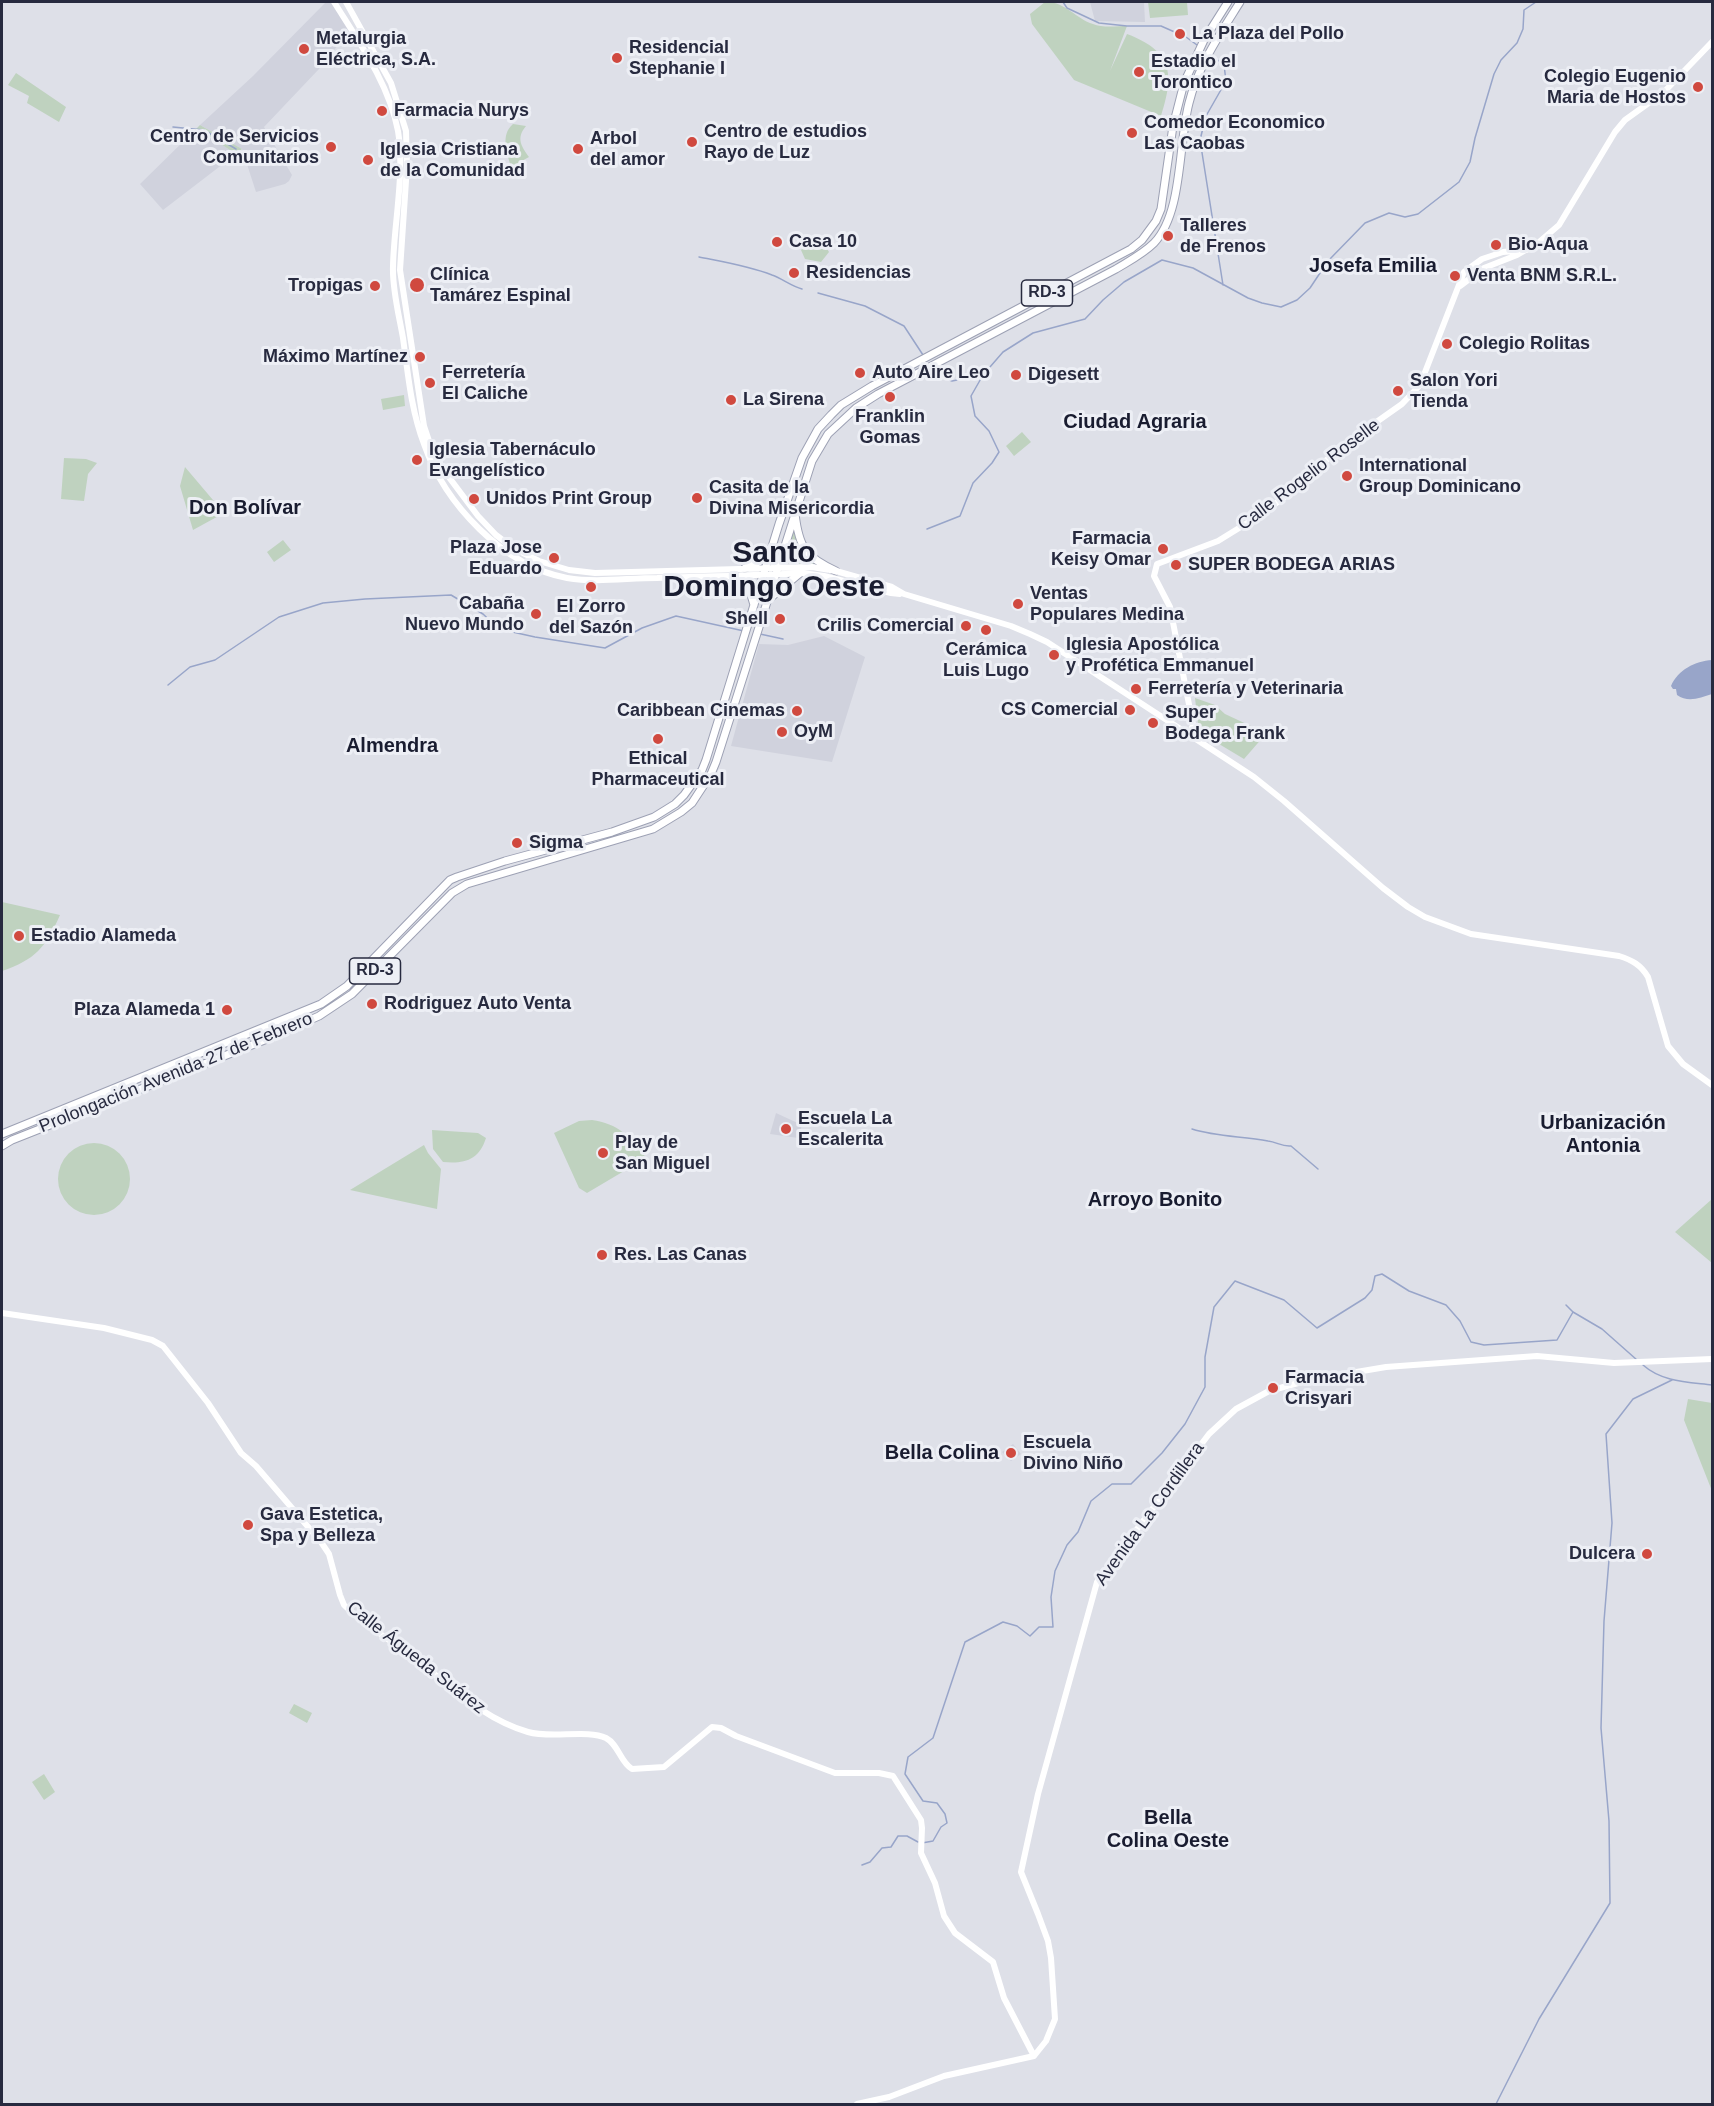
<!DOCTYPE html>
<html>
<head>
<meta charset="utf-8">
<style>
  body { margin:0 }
  #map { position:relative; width:1714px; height:2106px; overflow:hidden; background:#dee0e8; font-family:Helvetica,sans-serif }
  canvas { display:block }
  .frame { position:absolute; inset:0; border:3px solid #272a3f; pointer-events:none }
</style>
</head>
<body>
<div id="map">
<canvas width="1714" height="2106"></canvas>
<div class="frame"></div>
</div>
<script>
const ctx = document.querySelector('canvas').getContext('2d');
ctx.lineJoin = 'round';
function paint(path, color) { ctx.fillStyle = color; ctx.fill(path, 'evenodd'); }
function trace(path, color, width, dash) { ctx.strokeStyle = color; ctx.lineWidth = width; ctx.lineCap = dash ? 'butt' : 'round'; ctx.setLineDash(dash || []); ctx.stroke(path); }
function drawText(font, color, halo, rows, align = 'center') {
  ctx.font = font + ' Helvetica,sans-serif'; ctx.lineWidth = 6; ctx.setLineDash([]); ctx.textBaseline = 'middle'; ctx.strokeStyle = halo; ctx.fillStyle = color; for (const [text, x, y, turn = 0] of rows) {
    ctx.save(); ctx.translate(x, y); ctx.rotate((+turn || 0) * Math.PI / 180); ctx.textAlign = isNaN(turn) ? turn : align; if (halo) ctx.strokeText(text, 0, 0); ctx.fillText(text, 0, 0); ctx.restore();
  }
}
paint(new Path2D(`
  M326,2H334L350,30L319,69L264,127L292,175L289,181L285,184L256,192L242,149L200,125L253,76Z
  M1090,2H1144L1145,22L1095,21Z
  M193,132L210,137L236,154L163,210L140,184Z
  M824,636L865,657L832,762L731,746L759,644L788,645Z
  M776,1113L802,1125L798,1138L770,1134Z
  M1013,1444L1021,1454L1011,1461L1002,1452Z`), '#d0d2dd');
paint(new Path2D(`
  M1045,2C1065,1 1076,19 1093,24C1102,28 1117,26 1127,26L1110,71L1127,34C1172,51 1175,73 1161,116L1074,80L1032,24L1030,14Z
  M1148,2H1187L1188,15L1150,18Z
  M16,73L66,107L59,122L27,103L29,96L8,85Z
  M513,124L526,126C516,138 521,146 529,157L511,167C507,153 500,135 513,124Z
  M200,125L242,149L236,154L210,137L193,132Z
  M822,240L829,252L821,262L805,259L801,250L808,243Z
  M404,395L405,406L383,410L381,399Z
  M1022,432L1031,442L1014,456L1006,446Z
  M64,458L86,459L97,463L88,474L84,501L61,499Z
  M185,467L224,513L193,530L180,486Z
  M794,523L817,564L782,563Z
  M283,540L291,550L274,562L267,552Z
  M1195,698L1215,705L1225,714L1253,727L1264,736L1244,759L1199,732Z
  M2,902L60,915C46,947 35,960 2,971Z
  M592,1120C617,1123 633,1138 646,1158L587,1193L579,1188L554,1133L579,1121Z
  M432,1130L478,1133L486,1138C479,1160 465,1164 443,1162L433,1149Z
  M58 1179a36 36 0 1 1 72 0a36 36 0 1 1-72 0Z
  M424,1145L428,1153L441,1169L437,1209L350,1190Z
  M1712,1199V1263L1675,1232Z
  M1688,1399L1712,1403V1491L1684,1420Z
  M294,1704L312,1713L307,1723L289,1713Z
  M44,1774L55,1792L44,1800L32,1782Z`), '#bfd2bf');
paint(new Path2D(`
  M1712,660V694C1700,698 1688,703 1677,695L1676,689H1673L1671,686C1678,670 1695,661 1712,660Z`), '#98a5c9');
trace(new Path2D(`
  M1063,2L1067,8L1099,23L1127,26H1161L1186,37L1197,45
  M1211,55L1224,65L1226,81L1206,116L1200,140L1223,285
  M173,127L204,130L236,149
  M699,257C724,262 749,266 772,275C783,279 791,286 802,289
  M818,293L865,306L904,326L923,355
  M944,378L952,381L983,375
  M927,529L960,516L973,483L992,463L999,452L989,431L975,416L971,396L983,375L1003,352L1033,333L1085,319L1103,300L1124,282L1162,260L1193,268L1248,298L1262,303L1281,307L1297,300L1310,288L1328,261L1365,223L1389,213L1405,217L1418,214L1459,182L1470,162L1475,138L1494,74L1501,60L1517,43L1523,29L1524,10L1536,2
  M760,634L783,639
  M168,685L190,667L215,660L279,617L323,603L365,599L451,595L483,614L499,629L535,637L605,648L642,628L676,616L744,631
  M1192,1129C1217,1137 1243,1136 1268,1141C1277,1142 1282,1147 1291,1146L1318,1169
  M1566,1305L1573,1312L1602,1329L1637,1360
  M1643,1365C1662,1382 1688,1382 1712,1385
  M922,1843L933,1841L941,1827L947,1823L945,1814L937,1803L923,1801L905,1774L908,1757L933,1738L965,1642L1003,1622L1017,1626L1030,1636L1039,1627H1053L1051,1597L1055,1571L1067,1545L1078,1532L1091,1501L1112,1484H1131L1162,1453L1185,1424L1205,1387V1357L1214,1307L1235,1281L1284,1300L1317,1328L1365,1298L1372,1290L1375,1276L1382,1274L1409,1291L1446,1305L1460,1321L1471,1342L1484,1345L1557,1340L1573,1312
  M862,1865L870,1862L882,1848L891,1847L898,1836H907L918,1842
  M1496,2104L1539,2019L1610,1903L1609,1821L1601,1728L1604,1621L1612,1523L1606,1434L1633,1399L1672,1380`), '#98a5c9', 1.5);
const primary = new Path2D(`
  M795,514C799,547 805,557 836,571
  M745,568L759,562L769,551
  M735,575L749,588L754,605
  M769,599L800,573
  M2,1134L321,1004L347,986L450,880L457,877L505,861L612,832L654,817L675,804L684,795L702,770L706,760L779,524L802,458L818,429L831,415L841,405L872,386L1131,249L1142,240L1156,221L1161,209L1173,126L1184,83L1204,40L1228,2
  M2,1146L12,1140L267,1039L319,1016L352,994L452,893L467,884L653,829L681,812L692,803L711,774L716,762L812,461L828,434L856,408L878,394L1116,269C1129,261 1143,254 1154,243C1183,213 1178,145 1189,103C1198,66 1220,34 1240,2`);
trace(primary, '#9da1b4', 9);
trace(new Path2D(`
  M334,2C359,42 389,84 398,131C405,173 394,223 393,266C392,289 399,315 403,338C408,374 411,410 424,444C445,504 503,566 567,578C597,583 627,578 657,578C706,576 754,576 802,573L824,576L891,593L900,594
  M346,2L391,83L406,131L407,166L400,270L424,426L431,447L442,468L478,516L496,535L513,548L539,561L569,570L595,573L812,567L836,571L892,587L904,594L1011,626L1030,634L1047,642L1254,777L1284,801L1383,888L1408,907L1425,917L1471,934L1619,956C1632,960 1641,965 1648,977L1668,1046L1683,1064L1712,1085
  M1460,286L1484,268L1517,255L1538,243L1559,225L1615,132L1625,120L1664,92L1712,42
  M1189,735L1193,725L1170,607L1154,576L1157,564L1218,541L1252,520L1282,499L1310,473L1358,435L1402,404L1420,385L1464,272L1482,259L1503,252L1526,250
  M2,1313L104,1328L152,1340L163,1346L208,1403L241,1453L256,1466L321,1542L329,1554L340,1595L344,1605C363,1624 389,1639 410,1655C448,1683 482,1719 528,1732C551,1739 587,1729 606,1738C619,1745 620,1762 632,1769L664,1767L712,1727L721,1728L736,1736L835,1773H879L893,1776L921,1820L922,1828L921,1853L935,1883L944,1916L955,1933L993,1962L1004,1998L1034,2056
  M857,2104L889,2097L944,2076L1034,2056L1046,2041L1055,2019L1051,1958L1048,1941L1038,1914L1021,1872L1038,1794L1097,1582L1209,1434L1236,1409L1269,1391L1309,1380L1386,1367L1537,1356L1614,1363L1712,1359`), '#fff', 6);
trace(primary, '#fff', 7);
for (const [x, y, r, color] of [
  [1180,34,6,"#d0493f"],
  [304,49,6,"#d0493f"],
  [617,58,6,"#d0493f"],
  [1139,72,6,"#d0493f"],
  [1698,87,6,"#d0493f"],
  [382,111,6,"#d0493f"],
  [1132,133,6,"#d0493f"],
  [692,142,6,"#d0493f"],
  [331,147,6,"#d0493f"],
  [578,149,6,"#d0493f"],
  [368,160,6,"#d0493f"],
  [1168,236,6,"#d0493f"],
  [777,242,6,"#d0493f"],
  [1496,245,6,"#d0493f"],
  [794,273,6,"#d0493f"],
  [1455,276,6,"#d0493f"],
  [417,285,8,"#d0493f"],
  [375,286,6,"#d0493f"],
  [1447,344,6,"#d0493f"],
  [420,357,6,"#d0493f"],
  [860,373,6,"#d0493f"],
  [1016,375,6,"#d0493f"],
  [430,383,6,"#d0493f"],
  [1398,391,6,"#d0493f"],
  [890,397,6,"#d0493f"],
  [731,400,6,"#d0493f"],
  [417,460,6,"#d0493f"],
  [1347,476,6,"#d0493f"],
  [697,498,6,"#d0493f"],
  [474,499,6,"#d0493f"],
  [1163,549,6,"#d0493f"],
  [554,558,6,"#d0493f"],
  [1176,565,6,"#d0493f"],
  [591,587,6,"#d0493f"],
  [1018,604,6,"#d0493f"],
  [536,614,6,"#d0493f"],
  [780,619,6,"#d0493f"],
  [966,626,6,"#d0493f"],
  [986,630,6,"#d0493f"],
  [1054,655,6,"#d0493f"],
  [1136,689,6,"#d0493f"],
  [1130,710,6,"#d0493f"],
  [797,711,6,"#d0493f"],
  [1153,723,6,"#d0493f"],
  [782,732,6,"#d0493f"],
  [658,739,6,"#d0493f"],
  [517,843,6,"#d0493f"],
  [19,936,6,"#d0493f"],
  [372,1004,6,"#d0493f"],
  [227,1010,6,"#d0493f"],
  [786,1129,6,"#d0493f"],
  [603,1153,6,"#d0493f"],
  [602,1255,6,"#d0493f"],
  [1273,1388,6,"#d0493f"],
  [1011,1453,6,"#d0493f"],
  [248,1525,6,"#d0493f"],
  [1647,1554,6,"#d0493f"]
]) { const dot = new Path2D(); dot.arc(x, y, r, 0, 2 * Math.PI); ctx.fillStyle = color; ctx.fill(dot); trace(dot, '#edeff5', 2); }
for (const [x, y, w] of [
  [1047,293,51],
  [375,971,51]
]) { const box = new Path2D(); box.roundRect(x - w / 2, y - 13, w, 26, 4.5); ctx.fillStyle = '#edeff5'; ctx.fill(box); trace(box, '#272a3f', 1.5); }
drawText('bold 16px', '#272a3f', null, [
  ["RD-3",1047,293],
  ["RD-3",375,971]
]);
drawText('bold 18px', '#272a3f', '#edeff5', [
  ["La Plaza del Pollo",1192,34],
  ["Metalurgia",316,39],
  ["Eléctrica, S.A.",316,60],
  ["Residencial",629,48],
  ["Stephanie I",629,69],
  ["Estadio el",1151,62],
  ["Torontico",1151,83],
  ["Colegio Eugenio",1686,77,"right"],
  ["Maria de Hostos",1686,98,"right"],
  ["Farmacia Nurys",394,111],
  ["Comedor Economico",1144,123],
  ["Las Caobas",1144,144],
  ["Centro de estudios",704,132],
  ["Rayo de Luz",704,153],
  ["Centro de Servicios",319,137,"right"],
  ["Comunitarios",319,158,"right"],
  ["Arbol",590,139],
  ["del amor",590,160],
  ["Iglesia Cristiana",380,150],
  ["de la Comunidad",380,171],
  ["Talleres",1180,226],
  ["de Frenos",1180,247],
  ["Casa 10",789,242],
  ["Bio-Aqua",1508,245],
  ["Residencias",806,273],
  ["Clínica",430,275],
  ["Tamárez Espinal",430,296],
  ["Venta BNM S.R.L.",1467,276],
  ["Tropigas",363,286,"right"],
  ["Colegio Rolitas",1459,344],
  ["Máximo Martínez",408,357,"right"],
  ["Ferretería",442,373],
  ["El Caliche",442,394],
  ["Auto Aire Leo",872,373],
  ["Digesett",1028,375],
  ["Salon Yori",1410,381],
  ["Tienda",1410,402],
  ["La Sirena",743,400],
  ["Franklin",890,417,"center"],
  ["Gomas",890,438,"center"],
  ["Iglesia Tabernáculo",429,450],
  ["Evangelístico",429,471],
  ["International",1359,466],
  ["Group Dominicano",1359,487],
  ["Casita de la",709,488],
  ["Divina Misericordia",709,509],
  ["Unidos Print Group",486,499],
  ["Farmacia",1151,539,"right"],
  ["Keisy Omar",1151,560,"right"],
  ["Plaza Jose",542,548,"right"],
  ["Eduardo",542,569,"right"],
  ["SUPER BODEGA ARIAS",1188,565],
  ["Ventas",1030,594],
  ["Populares Medina",1030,615],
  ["Cabaña",524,604,"right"],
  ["Nuevo Mundo",524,625,"right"],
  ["El Zorro",591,607,"center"],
  ["del Sazón",591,628,"center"],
  ["Shell",768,619,"right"],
  ["Crilis Comercial",954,626,"right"],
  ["Iglesia Apostólica",1066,645],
  ["y Profética Emmanuel",1066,666],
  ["Cerámica",986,650,"center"],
  ["Luis Lugo",986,671,"center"],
  ["Ferretería y Veterinaria",1148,689],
  ["CS Comercial",1118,710,"right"],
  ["Caribbean Cinemas",785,711,"right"],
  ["Super",1165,713],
  ["Bodega Frank",1165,734],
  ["OyM",794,732],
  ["Ethical",658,759,"center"],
  ["Pharmaceutical",658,780,"center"],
  ["Sigma",529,843],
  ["Estadio Alameda",31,936],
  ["Rodriguez Auto Venta",384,1004],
  ["Plaza Alameda 1",215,1010,"right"],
  ["Escuela La",798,1119],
  ["Escalerita",798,1140],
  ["Play de",615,1143],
  ["San Miguel",615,1164],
  ["Res. Las Canas",614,1255],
  ["Farmacia",1285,1378],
  ["Crisyari",1285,1399],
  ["Escuela",1023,1443],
  ["Divino Niño",1023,1464],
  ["Gava Estetica,",260,1515],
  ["Spa y Belleza",260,1536],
  ["Dulcera",1635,1554,"right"]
], 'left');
drawText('18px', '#272a3f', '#edeff5', [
  ["Calle Rogelio Roselle",1309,475,-37],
  ["Prolongación Avenida 27 de Febrero",176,1073,-22],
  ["Avenida La Cordillera",1150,1514,-54],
  ["Calle Águeda Suárez",416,1658,38]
]);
drawText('bold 20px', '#191c30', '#edeff5', [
  ["Josefa Emilia",1373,266],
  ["Ciudad Agraria",1135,422],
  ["Don Bolívar",245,508],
  ["Almendra",392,746],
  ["Urbanización",1603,1123],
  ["Antonia",1603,1146],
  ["Arroyo Bonito",1155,1200],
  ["Bella Colina",942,1453],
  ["Bella",1168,1818],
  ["Colina Oeste",1168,1841]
]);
drawText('bold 30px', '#191c30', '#edeff5', [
  ["Santo",774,554],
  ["Domingo Oeste",774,588]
]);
</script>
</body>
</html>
